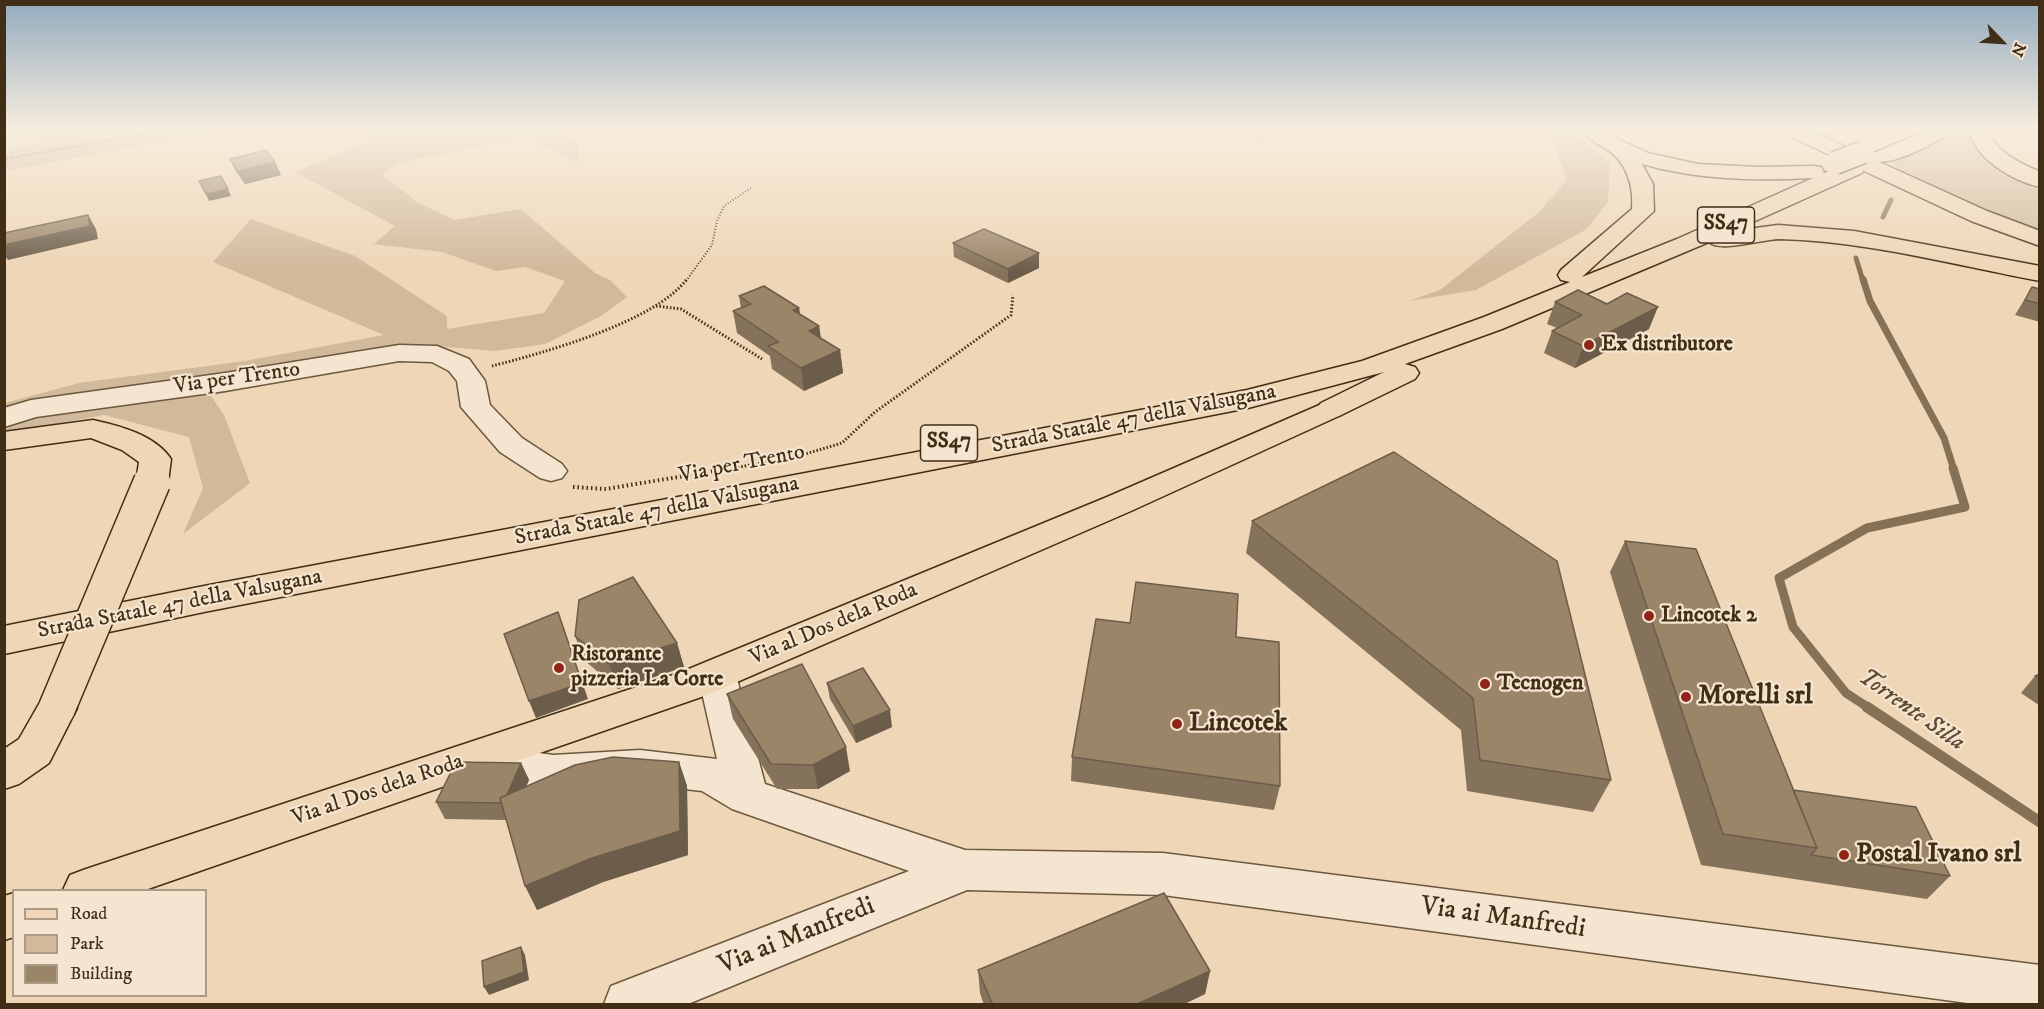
<!DOCTYPE html>
<html>
<head>
<meta charset="utf-8">
<style>
  body { margin:0 }
  #map { position:relative; width:2044px; height:1009px; overflow:hidden; background:#eed6b6; font-family:"IM FELL DW Pica",serif }
  canvas { display:block }
  .frame { position:absolute; inset:0; border:6px solid #412e16; pointer-events:none }
  .legend { position:absolute; left:12px; top:889px; width:195px; height:108px; box-sizing:border-box; background:#f4e4d0; border:2px solid #ac9b86; margin:0; padding:8px 10px; list-style:none; font-size:18px; color:#412e16 }
  .legend li { display:flex; align-items:center; gap:12px; height:30px }
  .legend b { width:30px; border:2px solid #ac9b86 }
  .north { position:absolute; left:1972px; top:12px; width:60px; height:60px; -webkit-text-stroke:4px #f4e4d0; paint-order:stroke; rotate:115deg; font-size:16px; font-weight:700; line-height:24px; text-align:center; color:#412e16 }
  .north::after { content:''; display:block; margin:auto; width:21px; height:27px; background:#412e16; clip-path:polygon(50% 0,100% 100%,50% 72%,0 100%) }
</style>
</head>
<body>
<div id="map">
<canvas width="2044" height="1009"></canvas>
<div class="frame"></div>
<ul class="legend">
<li><b style="height:8px;background:#eed6b6"></b>Road</li>
<li><b style="height:16px;background:#d1b99b"></b>Park</li>
<li><b style="height:16px;background:#9b8569"></b>Building</li>
</ul>
<div class="north">N</div>
</div>
<script>
const ctx = document.querySelector('canvas').getContext('2d');
ctx.lineJoin = 'round';
function paint(path, color) { ctx.fillStyle = color; ctx.fill(path, 'evenodd'); }
function trace(path, color, width, dash) { ctx.strokeStyle = color; ctx.lineWidth = width; ctx.lineCap = dash ? 'butt' : 'round'; ctx.setLineDash(dash || []); ctx.stroke(path); }
function drawText(font, color, halo, rows, align = 'center') {
  ctx.font = font + ' "IM FELL DW Pica",serif'; ctx.lineWidth = 4.5; ctx.setLineDash([]); ctx.textBaseline = 'middle'; ctx.strokeStyle = halo; ctx.fillStyle = color; for (const [text, x, y, turn = 0] of rows) {
    ctx.save(); ctx.translate(x, y); ctx.rotate((+turn || 0) * Math.PI / 180); ctx.textAlign = isNaN(turn) ? turn : align; if (halo) ctx.strokeText(text, 0, 0); ctx.fillText(text, 0, 0); ctx.restore();
  }
}
paint(new Path2D(`
  M16,130H226L5,171V149L42,143L41,135L5,136V133Z
  M357,130H562L578,144L579,162L545,148L529,134L509,141L395,163L382,175L417,202L454,220L521,209L595,273L610,280L627,297L601,316L545,344L495,351L421,345L211,396L224,415L250,483L183,534L203,488L189,437L104,415L5,433V403L79,383L245,361L384,335L213,262L251,219L355,256L447,316V329L544,313L565,281L525,267L496,271L442,252L374,244L395,226L295,172L370,140L353,131Z
  M1550,130H1572L1610,163L1608,202L1587,229L1476,290L1409,301L1440,290L1539,212L1567,180Z
  M1956,130H1967C1982,158 2013,171 2039,184V234L1918,183L1891,163Z`), '#d1b99b');
trace(new Path2D(`
  M1825,130L1831,135
  M1883,217L1891,200
  M1856,258L1863,281`), '#857156', 5);
trace(new Path2D(`
  M1863,279L1870,301L1944,438L1954,470`), '#857156', 7);
trace(new Path2D(`
  M1869,708L1846,693L1793,627L1779,578L1867,528L1965,507L1953,468`), '#857156', 9);
trace(new Path2D(`
  M1867,707L2040,822`), '#857156', 11);
const minor = new Path2D(`
  M399,345L437,346L469,359L485,381L490,405L522,438L562,464L567,471L562,478L551,481L540,478L500,452L461,407L457,381L449,371L432,362L399,361L225,391L36,417L4,427V408L31,400L225,373Z
  M717,660L731,665L736,675L765,784L965,850L1163,853L2040,965V1004H1975L1163,895L967,890L688,1004H604L611,986L909,871L732,809L702,791L640,784L553,791L480,778L465,773L459,761L465,749L480,744L553,755L640,750L717,759L698,675L703,665Z`);
const major = new Path2D(`
  M1782,130H1809L1987,211L2040,231V246L1971,221L1785,134Z
  M1331,400L1341,403L1346,409L1341,415L1131,511L707,695L145,890H63L70,875L86,869L679,673L1107,497Z
  M14,893V937L4,940V896Z`);
const highway = new Path2D(`
  M1582,130H1605L1622,141L1648,153L1698,164L1758,167L1813,166L1821,167L1824,172L1822,174C1835,169 1848,160 1862,163L1865,168L1862,173L1733,231L1778,225L1854,231L2040,266V281C1954,265 1867,241 1780,239C1763,239 1720,253 1709,242L1502,329L1405,364L1415,367L1419,373L1415,379L1341,415L1331,418L1321,415L1316,409L1321,403L1384,372L1248,408L204,612L4,654V626L204,586L1247,390L1362,361L1484,317L1570,282L1561,280L1558,275L1561,270L1632,209C1634,187 1627,163 1608,150C1599,145 1588,139 1582,130ZM1642,164C1698,180 1755,181 1813,178L1677,239L1582,277L1654,211L1653,184Z
  M1927,130H1953L1950,134C1931,144 1894,166 1874,161L1871,157L1874,153Z
  M1969,130H1989C1994,152 2021,163 2040,172V187C2013,181 1975,159 1969,130Z
  M93,420C120,426 155,435 171,459L168,482L163,489L152,492L141,489L136,482L139,462L122,450L91,438L4,450V432Z
  M57,692L71,697L77,708L49,763L19,784L4,789V749L19,739L43,697Z`);
trace(minor, '#6c583e', 3);
trace(major, '#412e16', 3);
trace(highway, '#412e16', 3);
trace(new Path2D(`
  M1254,144L1273,130
  M4,159L167,130
  M686,281L712,245L717,221L724,206L751,188`), '#412e16', 2, [1, 2]);
trace(new Path2D(`
  M656,306L681,309L762,359
  M492,366C543,353 655,322 687,279
  M724,470L802,455L842,443L875,412L1011,315L1013,295`), '#412e16', 3, [1.5, 2]);
trace(new Path2D(`
  M573,487L606,489L732,468`), '#412e16', 4, [1.5, 3]);
paint(minor, '#f4e4d0');
paint(major, '#eed6b6');
paint(highway, '#eed6b6');
const highwayBridgeFar1 = new Path2D(`
  M1835,163L1863,152`);
const highwayBridge = new Path2D(`
  M57,708L152,482`);
trace(highwayBridgeFar1, '#412e16', 25, []);
trace(highwayBridge, '#412e16', 39, []);
trace(highwayBridgeFar1, '#eed6b6', 22);
trace(highwayBridge, '#eed6b6', 36);
paint(new Path2D(`
  M230,159L275,162L281,175L245,184L236,172Z
  M953,243L1039,253V268L1008,283L954,257Z
  M2032,287L2040,289V322L2015,315Z
  M739,296L799,308L800,315L819,326L821,338L840,350L843,373L804,391L772,369L770,356L737,333L733,311L741,308Z
  M1555,302L1649,329L1575,368L1544,353L1552,331L1557,328L1547,324Z
  M1252,521L1611,780L1593,812L1467,791L1461,730L1246,553Z
  M1625,541L1793,790L1950,876L1927,899L1701,865L1610,572Z
  M1130,623L1236,637L1280,786L1274,810L1071,781L1072,757Z
  M575,636L677,643L684,667L618,689L584,660Z
  M2040,674V706L2021,693L2035,676Z
  M827,683L892,727L856,743L830,699Z
  M727,694L850,771L818,789H777L733,719Z
  M679,762L687,786L688,855L603,882L537,910L506,820L445,819L436,802L521,763L529,780L526,787Z
  M978,970L1210,971L1205,994L1182,1005H984L980,993Z`), '#85725a');
paint(new Path2D(`
  M275,162L281,175L245,184L238,171Z
  M228,189L231,196L209,201L206,194Z
  M88,215L96,229L98,239L8,260L4,255V245Z
  M1039,253V268L1008,283V269Z
  M1658,307L1649,329L1575,368L1583,346Z
  M799,308L802,330L793,310Z
  M819,326L822,349L809,331Z
  M840,350L843,373L804,391L801,368Z
  M558,612L588,699L536,718L529,701Z
  M677,643L684,667L618,689L609,664Z
  M890,710L892,727L856,743L853,726Z
  M846,747L850,771L818,789L813,765Z
  M679,762L687,786L688,855L603,882L537,910L525,886Z
  M521,763L529,780L512,820L503,803Z
  M521,947L525,955L529,980L489,995L484,987Z
  M1210,971L1205,994L1182,1005H1135Z`), '#6c5d4a');
const building = new Path2D(`
  M266,150L275,162L238,171L230,159Z
  M221,176L228,189L206,194L199,181Z
  M88,215L90,226L4,245V233Z
  M984,229L1039,253L1008,269L953,243Z
  M764,286L799,308L793,310L819,326L809,331L840,350L801,368L768,346L779,342L733,311L751,304L739,296Z
  M2032,287L2040,289V304L2025,300Z
  M1578,290L1607,304L1627,293L1658,307L1583,346L1552,331L1582,315L1555,302Z
  M1394,452L1557,561L1611,780L1480,760L1473,698L1252,521Z
  M1625,541L1696,549L1817,848L1723,834Z
  M633,577L677,643L609,664L575,636L579,600Z
  M1136,582L1238,594L1236,637L1279,642L1280,786L1072,757L1096,619L1130,623Z
  M558,612L582,683L529,701L504,634Z
  M802,664L846,747L813,765L771,764L727,694Z
  M863,668L890,710L853,726L827,683Z
  M2040,674V679L2035,676Z
  M613,757L679,762L680,831L592,858L525,886L500,798L575,765Z
  M456,762L521,763L507,795L500,798L501,803L436,802Z
  M1793,790L1916,807L1950,876L1811,855L1817,848Z
  M1164,893L1210,971L1135,1005H993L978,970Z
  M521,947L524,972L484,987L482,961Z`);
paint(building, '#9b8569');
trace(building, '#6c5d4a', 1.5);
const sky = ctx.createLinearGradient(0, 0, 0, 271);
sky.addColorStop(0, '#93abbe');
sky.addColorStop(0.48, '#f7edde');
sky.addColorStop(1, '#f7edde00');
ctx.fillStyle = sky;
ctx.fillRect(0, 0, 2044, 271);
for (const [x, y, r, color] of [
  [1589,345,6,"#8f2418"],
  [1649,616,6,"#8f2418"],
  [559,668,6,"#8f2418"],
  [1485,684,6,"#8f2418"],
  [1686,697,6,"#8f2418"],
  [1177,724,6,"#8f2418"],
  [1844,855,6,"#8f2418"]
]) { const dot = new Path2D(); dot.arc(x, y, r, 0, 2 * Math.PI); ctx.fillStyle = color; ctx.fill(dot); trace(dot, '#f4e4d0', 2); }
for (const [x, y, w] of [
  [1726,225,57],
  [949,443,57]
]) { const box = new Path2D(); box.roundRect(x - w / 2, y - 18, w, 36, 4.5); ctx.fillStyle = '#f4e4d0'; ctx.fill(box); trace(box, '#412e16', 1.5); }
drawText('bold 21px', '#412e16', null, [
  ["SS47",1726,225],
  ["SS47",949,443]
]);
drawText('bold 22px', '#412e16', '#f4e4d0', [
  ["Ex distributore",1601,345],
  ["Lincotek 2",1661,616],
  ["Ristorante",571,655],
  ["pizzeria La Corte",571,680],
  ["Tecnogen",1497,684]
], 'left');
drawText('22px', '#412e16', '#f4e4d0', [
  ["Via per Trento",237,379,-8],
  ["Strada Statale 47 della Valsugana",1134,420,-11],
  ["Via per Trento",742,465,-11],
  ["Strada Statale 47 della Valsugana",657,512,-11],
  ["Strada Statale 47 della Valsugana",180,605,-11],
  ["Via al Dos dela Roda",834,625,-23],
  ["Via al Dos dela Roda",378,791,-19]
]);
drawText('italic 24px', '#5e4a30', '#f4e4d0', [
  ["Torrente Silla",1911,711,35]
]);
drawText('bold 27px', '#412e16', '#f4e4d0', [
  ["Morelli srl",1698,697],
  ["Lincotek",1189,724],
  ["Postal Ivano srl",1856,855]
], 'left');
drawText('27px', '#412e16', '#f4e4d0', [
  ["Via ai Manfredi",1503,919,8],
  ["Via ai Manfredi",797,937,-22]
]);
</script>
</body>
</html>
